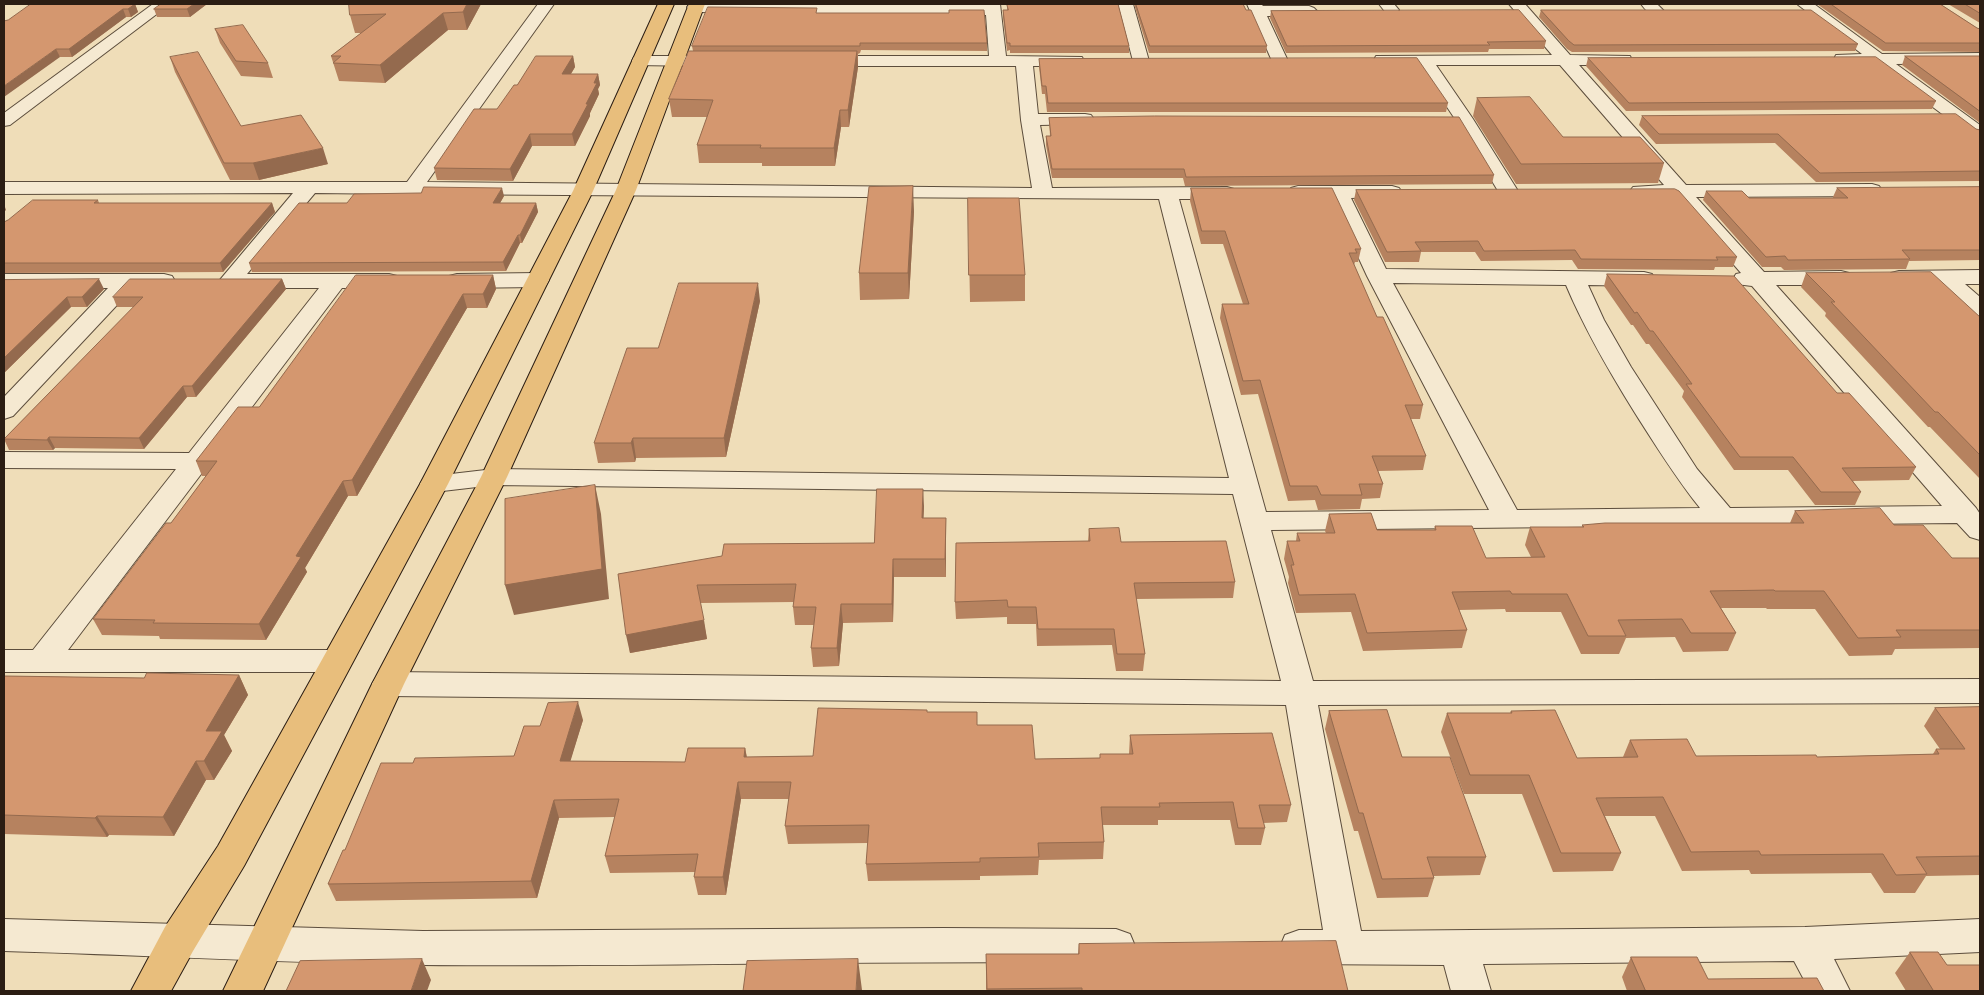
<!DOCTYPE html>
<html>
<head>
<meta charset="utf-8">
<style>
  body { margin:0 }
  #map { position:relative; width:1984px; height:995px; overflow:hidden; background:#efddb8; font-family:"Old Standard TT",serif }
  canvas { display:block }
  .frame { position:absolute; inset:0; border:5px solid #2b1d13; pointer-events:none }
</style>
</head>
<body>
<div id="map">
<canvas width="1984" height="995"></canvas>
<div class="frame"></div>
</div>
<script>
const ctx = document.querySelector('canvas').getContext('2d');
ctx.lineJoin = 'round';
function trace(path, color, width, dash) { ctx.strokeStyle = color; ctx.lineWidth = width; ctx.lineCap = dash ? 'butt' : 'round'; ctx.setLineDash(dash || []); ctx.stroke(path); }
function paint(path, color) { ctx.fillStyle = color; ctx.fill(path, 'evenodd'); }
const minor = new Path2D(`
  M153,4H170L10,125L4,126V113Z
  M538,4H554L427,182L1032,188L1021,120L1016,66H822L816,65L814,61L816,57L822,56H989L986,15L695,12L690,10L687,7L690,4L985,5L986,4H1000L1006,56L1082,57L1084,61L1082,65L1076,66H1033L1038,114H1085L1091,115L1094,119L1091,123L1085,124L1040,125L1052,188L1227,187L1234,189L1237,193L1234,197L1227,199H1179L1266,512L1489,510L1367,276L1331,198L1291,196L1288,192L1291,188L1298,186H1392L1399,188L1402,192L1399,196L1351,198L1386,269L1644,272L1652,274L1655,279L1652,284L1644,286L1588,285L1604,320L1631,367L1697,469L1730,508L1942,506L1752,286L1736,284L1733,279L1736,274L1741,273L1675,197L1633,195L1630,191L1633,187L1664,185L1560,65H1436L1473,119L1518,191L1515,195L1508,197L1501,195L1498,191L1455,119L1419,65H1382L1376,64L1374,60L1376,56L1552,55L1509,4H1525L1570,55L1630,56L1632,60L1630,64L1624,65H1579L1686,185L1872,184L1879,186L1882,190L1879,194L1872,196L1696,197L1764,272L1841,271L1849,273L1852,278L1849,283L1841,285H1776L1976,508L1980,514V540L1970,537L1957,523L1271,530L1313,681L1980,679V703L1318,705L1361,931L1805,927L1980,919V952L1834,959L1850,991H1810L1794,961L1483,964L1491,991H1451L1444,965L1299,964L1285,959L1280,947L1285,935L1299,930H1323L1286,705L388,696L377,692L372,684L377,676L388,672L1281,681L1233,494L494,485L434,492L424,490L420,484L424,478L434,476L494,469L1229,478L1159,199L418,194L411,196L404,194L315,193L247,274H389L397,276L400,281L397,286L389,288H342L68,650H336L347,653L352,661L347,669L336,672H4V650H33L176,469L4,468V452L189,453L319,288H245C237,286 230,288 222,286L219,281L293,193L4,194V182H407ZM1393,283L1566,285C1585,330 1609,371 1635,413C1656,446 1676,478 1700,508L1517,510Z
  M1118,4H1133L1149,61L1147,65H1135L1133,61Z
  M1247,4H1261L1263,6H1309L1314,8L1317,11L1314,14L1309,16H1267L1288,61L1286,65H1274L1272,61Z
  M1379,4H1394L1399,10L1396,13H1386Z
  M1641,4H1657L1664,11L1661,14C1652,17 1647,12 1641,4Z
  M1797,4H1814L1882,54L1980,53V63L1896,64L1980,125V138L1973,137L1875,64L1836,63L1834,59L1836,55L1862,54Z
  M640,56H704L710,57L712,61L710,65L704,66L634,65L632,61L634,57Z
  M1980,270V284H1965L1980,297V316L1972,314L1939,284L1899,285L1891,283L1888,278L1891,273L1899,271Z
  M538,273L546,275L549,280L546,285L538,287L457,288L449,286L446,281L449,276L457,274Z
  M4,274H164L172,276L175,281L172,286L164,288H133L13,416L4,419V397L108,288H4Z
  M4,919L423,931L943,928L1116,929L1130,934L1135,946L1130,958L1116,963C885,960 654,967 423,965C283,963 144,955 4,951Z`);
const major = new Path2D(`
  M658,4H674L593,191L448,484L244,866L193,951L171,991H131L165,927L218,846L420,484L573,191Z
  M689,4H705L636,190L507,477L404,684L263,991H223L372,684L481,477L616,190Z`);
trace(minor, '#5c4d3c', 2);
trace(major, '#2b1d13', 2);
paint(minor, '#f5e9d1');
paint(major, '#e8be7c');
paint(new Path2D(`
  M135,4L138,12L131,17H126L72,57H60L4,21Z
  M207,4L190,17H157L154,9Z
  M349,4H481L467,30H448L385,83L339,81L331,56L361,33H355L350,15Z
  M1007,4H1118L1129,46V53H1010V50L1007,51L1003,17V10H1007Z
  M1134,4H1243L1246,10L1267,46L1266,53H1149Z
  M1817,4H1940L1977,28L1980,29V52L1883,51Z
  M1948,4H1980V23Z
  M1541,10L1858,44L1855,51L1572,52L1567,49L1539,17Z
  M1271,11L1546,41L1544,49H1489L1488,52L1286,53L1270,18Z
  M817,13H949L987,43V51L861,50L860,53L858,54V67L849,127H841L835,166H762V163H699L697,145L707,117H672L669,99L693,51L692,46Z
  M215,29L268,63L273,78L241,76L220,43Z
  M573,56L575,67L571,74H598L600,85L598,89L599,94L590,113V116L575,146H532L513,181L437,180L434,168L497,109L517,85Z
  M1905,56H1980V123L1902,65Z
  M170,57L241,126L328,164L259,180H230L175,72Z
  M1588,58L1936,101L1932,109L1626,111L1586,66Z
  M1039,59L1448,103L1446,112H1047L1045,94H1042L1039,67Z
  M1477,98L1563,137L1664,163L1658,183L1516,184L1473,116Z
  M1642,116L1976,129L1980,130V181L1816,182L1775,143L1656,144L1639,125Z
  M1049,118L1494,175L1492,184L1185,186L1183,178H1052L1046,145V136H1050Z
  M1980,187V260L1909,261L1906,269L1784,270L1781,267H1762L1703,200L1706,191L1749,198H1833V197L1837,188Z
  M1191,188L1361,249L1358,262H1355L1354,265L1377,317L1423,405L1420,419H1411L1426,456L1423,470L1378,471L1383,484L1380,498L1362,499L1360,509L1318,510L1315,500L1288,501L1258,394L1241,395L1220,318L1222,304H1243L1223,244H1201L1190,201Z
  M1356,190L1737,257L1733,267H1715L1714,270L1578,269L1572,260L1481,261L1475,252H1421L1419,262H1385L1354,200Z
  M504,196L500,203H536L538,212L522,243H520L506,271L252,272L249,263L347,203Z
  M968,198L1025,275V301L970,302Z
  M98,200L99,203H272L275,212L223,272L4,273V222Z
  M914,211L909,299L860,300L859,273Z
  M1806,273L1980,317V479L1930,427H1928L1825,316L1826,313L1801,287Z
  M1607,274L1837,393L1916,467L1909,480L1853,481L1861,492L1855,505H1815L1788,470H1734L1682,397L1684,391L1649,344H1646L1633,325H1631L1604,286Z
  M493,275L496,289L487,308H467L357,496H348L305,568L307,572L266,640L160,639L159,636L102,635L93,619L171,523L206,476H202L196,461L259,407Z
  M282,279L286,289L196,397H187L144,449L55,448L53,450H9L4,439L134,307H117L113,297Z
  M4,280L104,289L87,307H71L4,373Z
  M760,301L726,457L636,458L635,462L598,463L594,443L658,348Z
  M924,506L923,518H946V577H894L893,622L843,623L839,666L813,667L811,648L814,625H795L793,607L794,602L700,603L707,639L630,653L618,574L874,543Z
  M1795,511L1894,525L1952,558H1980V648L1895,649L1892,655L1849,656L1815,609H1767L1766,608H1721L1736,633L1728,651L1683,652L1675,637L1626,638L1619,654H1581L1561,612H1506L1505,609L1459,610L1467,630L1462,648L1363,651L1351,612L1296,613L1288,583L1289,577L1284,559L1287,541H1296L1297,533H1326L1325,531L1329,514L1377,530H1434L1435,526L1486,558L1531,557L1525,545L1530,527H1582V525L1790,523Z
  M1089,529L1121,542L1235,582L1233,598L1136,599L1145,654L1143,671H1116L1112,645L1037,646L1036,624H1007V617L956,619L955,602L1088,541Z
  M239,675L248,695L224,735L232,751L214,780H206L174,836L109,835L107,837L4,834V676L144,678Z
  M1980,707V875L1926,876L1915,893H1884L1871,873L1751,874L1749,870L1682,871L1655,816H1605L1621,853L1613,871L1553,872L1522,794H1464L1441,732L1447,713H1510L1511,711L1577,758L1623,757L1630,740L1696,756L1817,757L1933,754L1936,749H1940L1924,726L1935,708Z
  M1329,711L1402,757L1486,857L1480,875L1433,876L1434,878L1428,897L1377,898L1358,831H1354L1325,729Z
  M928,712L977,725L1035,759L1100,758V754H1129L1130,735L1291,805L1287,822L1263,823L1265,828L1261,845H1235L1230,820H1158V825H1103L1104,842L1103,859L1039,860L1038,875L980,876V880L868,881L866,864L868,843L788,844L785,826L789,799H741L726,895H698L694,877L695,872L610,873L605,856L615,817L559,818L537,898L336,901L328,884L345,850L413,763L514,756L540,726L583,720L570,761L685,762L745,748L747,757L813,756Z
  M1079,944L1348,991H986V954H1078Z
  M1910,952L1947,965L1980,991H1906L1895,973Z
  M1631,957L1708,979L1824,991H1627L1622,977Z`), '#b6825f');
paint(new Path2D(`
  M135,4L138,12L131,17L128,9Z
  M194,4H207L190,17L187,9Z
  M467,4H481L467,30L463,12Z
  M123,9L126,17L72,57L69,49Z
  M443,13L448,30L385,83L380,65Z
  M56,49L60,57L4,97V86Z
  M857,51L858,67L849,127L848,110Z
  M573,56L575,67L564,85L562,74Z
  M598,74L600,85L598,89L599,94L590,113V116L575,146L572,134L586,104L594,83Z
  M840,110L841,127L835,166L834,148Z
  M530,134L532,146L513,181L510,169Z
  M323,148L328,164L259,180L253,163Z
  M913,186L914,211L909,299L908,273Z
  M502,188L504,196L495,212L493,203Z
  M272,203L275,212L223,272L220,263Z
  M536,203L538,212L522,243L520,235Z
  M4,204L6,210L4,212Z
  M518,235L520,243L506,271L503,262Z
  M493,275L496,289L487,308L483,294Z
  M99,279L104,289L87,307L82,297Z
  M282,279L286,289L196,397L192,386Z
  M758,283L760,301L726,457L724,438Z
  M463,294L467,308L357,496L352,480Z
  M67,297L71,307L4,373V358Z
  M183,386L187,397L144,449L139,438Z
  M49,437L55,448L53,450L47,440Z
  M633,438L636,458L635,462L631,443Z
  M343,481L348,496L305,568L307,572L266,640L259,624L296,556Z
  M595,485L601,514L609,599L514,615L505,585Z
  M923,489L924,506L923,536L922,518Z
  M946,518V577L945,559Z
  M893,559L894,577L893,622L892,604Z
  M841,604L843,623L839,666L837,648Z
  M704,620L707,639L630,653L626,635Z
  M239,675L248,695L224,735L232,751L214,780L204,761L206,731Z
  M578,702L583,720L565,779L560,761Z
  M745,748L748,765L744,757Z
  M196,761L206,780L174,836L163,817Z
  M738,782L741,799L726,895L723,877Z
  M554,800L559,818L537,898L531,881Z
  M97,816L109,835L107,837L95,818Z
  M422,959L431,980L427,991H411Z
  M858,959L862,990L861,991H856Z`), '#946a4e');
const building = new Path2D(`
  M31,4H135L128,9H123L69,49H56L4,86V21L8,20Z
  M161,4H194L187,9H154Z
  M349,4H467L463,12L443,13L380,65L333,63L341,56H331L386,14L350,15Z
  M1007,4H1118L1129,46H1010V43H1007L1003,10H1008Z
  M1136,4H1243L1246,10H1251L1267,46H1150Z
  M1831,4H1940L1977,28L1980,29V43H1886Z
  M1965,4H1980V13Z
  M708,7L817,8L816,13H949V10H984L987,43H860V46H692Z
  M1519,10L1546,41L1487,42L1490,45L1287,46L1271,11Z
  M1541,10H1811L1858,44L1574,45L1569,41Z
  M243,25L268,63L236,61L215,29Z
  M689,51H857L848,110H840L834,148H760L761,145H697L713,100L669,99Z
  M198,52L241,126L301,115L323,148L253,163H224L170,57Z
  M536,56H573L562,74H598L594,83H597L586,104H588L572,134H530L510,169L434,168L474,109H497L514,85H517Z
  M1905,56H1980V111Z
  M1876,57L1936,101L1629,103L1588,58Z
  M1417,58L1448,103H1048L1046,86H1042L1039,59Z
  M1530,97L1563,137H1640L1664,163L1521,164L1477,98Z
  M1956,114L1976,129L1980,130V171L1820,173L1778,134H1659L1642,116Z
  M1155,116L1459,117L1494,175L1186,177L1184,169H1052L1046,136H1051L1049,118Z
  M913,186L908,273H859L869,187Z
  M424,187L502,188L493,203H536L520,235H518L503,262L249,263L299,203H347L354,194L421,193Z
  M1980,187V250H1902L1910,259L1788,260L1785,256L1766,257L1706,191H1742L1749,198H1848L1837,188Z
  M1191,188H1332L1361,249H1355L1357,253H1349L1377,317H1383L1423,405H1405L1426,456H1372L1383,484H1359L1362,495H1321L1317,486H1290L1260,380L1243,381L1222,304H1249L1225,231H1202Z
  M1675,189L1679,191L1737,257H1716L1718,260L1581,259L1575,250L1484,251L1478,241L1415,242L1421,251L1387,252L1356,190Z
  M968,198H1019L1025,275H969Z
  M33,200H98L94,203H272L220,263H4V222L8,220Z
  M1931,272L1980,317V455L1938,412H1935L1831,302H1835L1806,273Z
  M1607,274L1734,276L1837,393H1849L1916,467L1842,468L1861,492H1821L1793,457H1740L1686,384H1692L1653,331H1650L1637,312L1635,313Z
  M356,275H493L483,294H463L352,480L343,481L296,556L301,557L259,624L153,623L155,620L93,619L166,523H171L217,461H196L238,407H259Z
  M99,279L82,297H67L4,358V280Z
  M130,279H282L192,386H183L139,438L49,437L47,440L4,439L143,297H113Z
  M679,283H758L724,438H633L631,443H594L627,348H658Z
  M595,485L602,569L505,585V499Z
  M877,489H923L922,518H946L945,559H893L892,604H841L837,648H811L816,607H793L796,584L697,585L704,620L626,635L618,574L722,556L724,544L874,543Z
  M1880,508L1894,525H1923L1952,558H1980V630H1896L1901,637L1858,638L1824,591H1775L1774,590L1710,591L1736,633H1691L1682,619L1618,620L1626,636H1588L1567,594H1512L1510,591L1452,592L1467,630L1367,633L1355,594L1299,595L1291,565H1294L1287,541H1300L1297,533H1335L1329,514L1371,513L1377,530H1436L1435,526H1472L1486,558L1545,557L1530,527H1584L1582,525L1605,523H1804L1795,511Z
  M1119,528L1121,542L1226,541L1235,582L1134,583L1145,654H1117L1114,629H1038L1036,607H1008L1007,600L955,602L956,543L1090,541L1089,529Z
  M147,673L239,675L206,731H222L204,761H196L163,817L97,816L95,818L4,815V676L144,678Z
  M578,702L560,761L685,762L688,748H745L744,757L813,756L818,708L927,710V712H977V725H1032L1035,759L1100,758V754H1133L1130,735L1272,733L1291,805H1259L1265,828H1238L1233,802L1159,803L1160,807H1101L1104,842L1038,843L1039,857L980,858V862L866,864L869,825L785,826L791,782H738L723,877H694L698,854L605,856L619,799L554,800L531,881L328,884L343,850H345L381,763H413L415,758L514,756L524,726H540L548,703Z
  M1980,707V856L1916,857L1927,874L1896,875L1883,854L1761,855L1759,851L1691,852L1663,797L1596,798L1621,853H1561L1529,775H1470L1447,713H1512L1511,711L1555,710L1577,758L1638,757L1630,740L1687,739L1696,756L1816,755L1817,757L1939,754L1936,749H1965L1935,708Z
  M1387,710L1402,757H1450L1486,857H1427L1434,878L1382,879L1363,813H1359L1329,711Z
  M1336,941L1348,991H1082V988L987,989L986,954H1079V944Z
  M1910,952H1938L1947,965H1980V991H1934Z
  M1631,957H1697L1708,979L1817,978L1824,991H1646Z
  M422,959L411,991H286L300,961Z
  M858,959L856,991H743L747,961Z`);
paint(building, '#d4976f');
trace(building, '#946a4e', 1);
</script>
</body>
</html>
